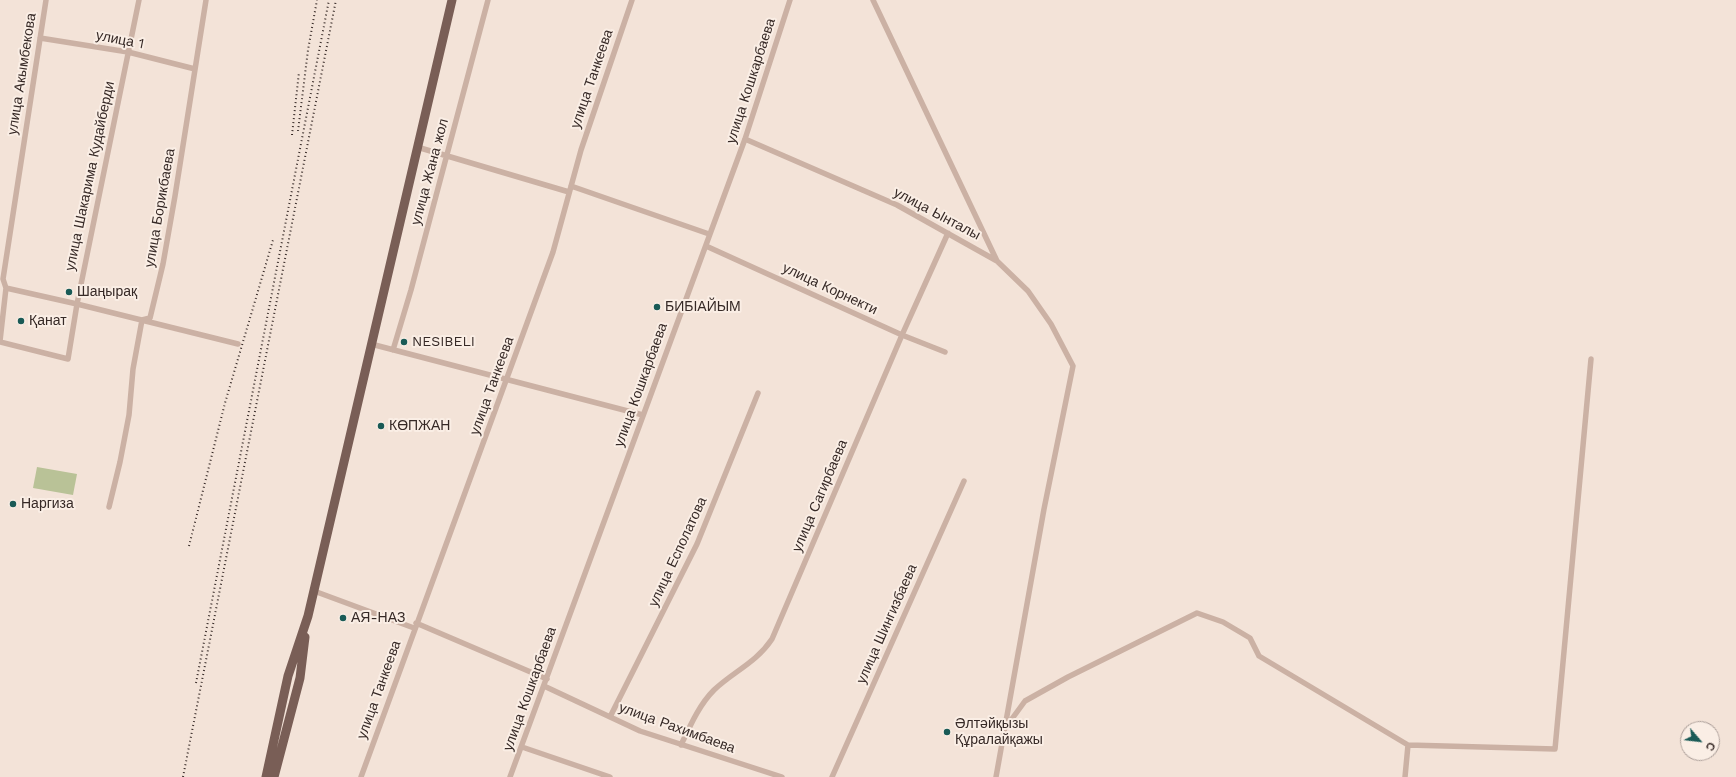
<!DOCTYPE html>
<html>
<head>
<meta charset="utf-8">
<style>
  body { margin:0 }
  #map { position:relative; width:1736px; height:777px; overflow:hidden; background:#f3e3d8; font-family:"Work Sans",sans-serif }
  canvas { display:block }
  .north { position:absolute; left:1680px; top:721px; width:40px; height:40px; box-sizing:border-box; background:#faeee5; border:1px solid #ac9f99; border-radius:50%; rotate:118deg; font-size:11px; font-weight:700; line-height:16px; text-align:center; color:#362926 }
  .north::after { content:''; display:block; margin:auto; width:14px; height:18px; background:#195a56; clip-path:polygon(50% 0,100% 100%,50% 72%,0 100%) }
</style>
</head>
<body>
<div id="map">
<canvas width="1736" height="777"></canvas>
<div class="north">С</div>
</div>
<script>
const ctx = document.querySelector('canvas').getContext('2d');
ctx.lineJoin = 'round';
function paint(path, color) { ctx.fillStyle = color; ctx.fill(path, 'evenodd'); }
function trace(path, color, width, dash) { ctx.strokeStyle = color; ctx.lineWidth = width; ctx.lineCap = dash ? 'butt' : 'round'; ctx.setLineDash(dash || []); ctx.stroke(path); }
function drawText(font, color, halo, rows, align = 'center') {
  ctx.font = font + ' "Work Sans",sans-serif'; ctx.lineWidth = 4; ctx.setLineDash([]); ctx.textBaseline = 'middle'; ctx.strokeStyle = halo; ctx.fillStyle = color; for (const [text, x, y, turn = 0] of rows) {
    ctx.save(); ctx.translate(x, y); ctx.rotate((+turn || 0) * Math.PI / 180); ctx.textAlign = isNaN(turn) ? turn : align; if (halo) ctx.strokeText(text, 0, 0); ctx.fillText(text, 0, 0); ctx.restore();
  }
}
paint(new Path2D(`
  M37,467L77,474L73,495L33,488Z`), '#b9c297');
trace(new Path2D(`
  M873,0L997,261
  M40,38L128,52L195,69
  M745,139L897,205L997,261L1028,291L1051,324L1073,366L1044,509L996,777
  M417,147L569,192
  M571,186L709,234
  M706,246L902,335L945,352
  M6,288L77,304L238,344
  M0,341L6,288L3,279L46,0
  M0,342L68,359L77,304L139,0
  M371,344L643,415
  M393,350L411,290L488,0
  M109,507L120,462L129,415L133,369L142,320L150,318L163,264L175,196L206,0
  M314,591L414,628
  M416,623L547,679
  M544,686L640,731L782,777
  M610,717L697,544L758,393
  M1006,727L1025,701L1068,677L1197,613L1223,622L1250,638L1259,656L1408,745L1555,749L1591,359
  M681,745C690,726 699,705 714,690C734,671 756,663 772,639L902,335L948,233
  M522,747L610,777
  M361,777L553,252L581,150L632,0
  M510,777L745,139L790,0
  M832,777L964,481
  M1405,777L1408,745`), '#cbb1a4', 5.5);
trace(new Path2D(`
  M266,777L288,676L308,616L452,0
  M274,777L300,678L305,637`), '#795e56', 9);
trace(new Path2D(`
  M298,131L308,50L317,0
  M292,135L299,72
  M189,546L225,403L273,240
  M196,683L329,0
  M183,777L336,0`), '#362926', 2, [1, 3]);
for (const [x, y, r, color] of [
  [69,292,4,"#195a56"],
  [657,307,4,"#195a56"],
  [21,321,4,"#195a56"],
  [404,342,4,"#195a56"],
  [381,426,4,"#195a56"],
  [13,504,4,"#195a56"],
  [343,618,4,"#195a56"],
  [947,732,4,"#195a56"]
]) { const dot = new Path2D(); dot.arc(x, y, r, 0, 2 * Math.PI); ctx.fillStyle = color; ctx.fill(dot); trace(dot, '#faeee5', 1.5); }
drawText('14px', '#362926', '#faeee5', [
  ["улица 1",120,40,11],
  ["улица Акымбекова",22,74,-81],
  ["улица Танкеева",592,79,-71],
  ["улица Кошкарбаева",751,81,-72],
  ["улица Жана жол",430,172,-75],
  ["улица Шакарима Кудайберди",90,176,-78],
  ["улица Борикбаева",160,208,-80],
  ["улица Ынталы",937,214,28],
  ["улица Корнекти",830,289,25],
  ["улица Кошкарбаева",641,385,-70],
  ["улица Танкеева",492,386,-70],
  ["улица Сагирбаева",820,496,-67],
  ["улица Есполатова",678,552,-65],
  ["улица Шингизбаева",887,624,-66],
  ["улица Кошкарбаева",530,689,-70],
  ["улица Танкеева",379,690,-70],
  ["улица Рахимбаева",677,728,20]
]);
drawText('14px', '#362926', '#faeee5', [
  ["Шаңырақ",77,292],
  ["БИБІАЙЫМ",665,307],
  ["Қанат",29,321],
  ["NESIBELI",412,342],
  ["КӨПЖАН",389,426],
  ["Наргиза",21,504],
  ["АЯ-НАЗ",351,618],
  ["Әлтәйқызы",955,724],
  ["Құралайқажы",955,740]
], 'left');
</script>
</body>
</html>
